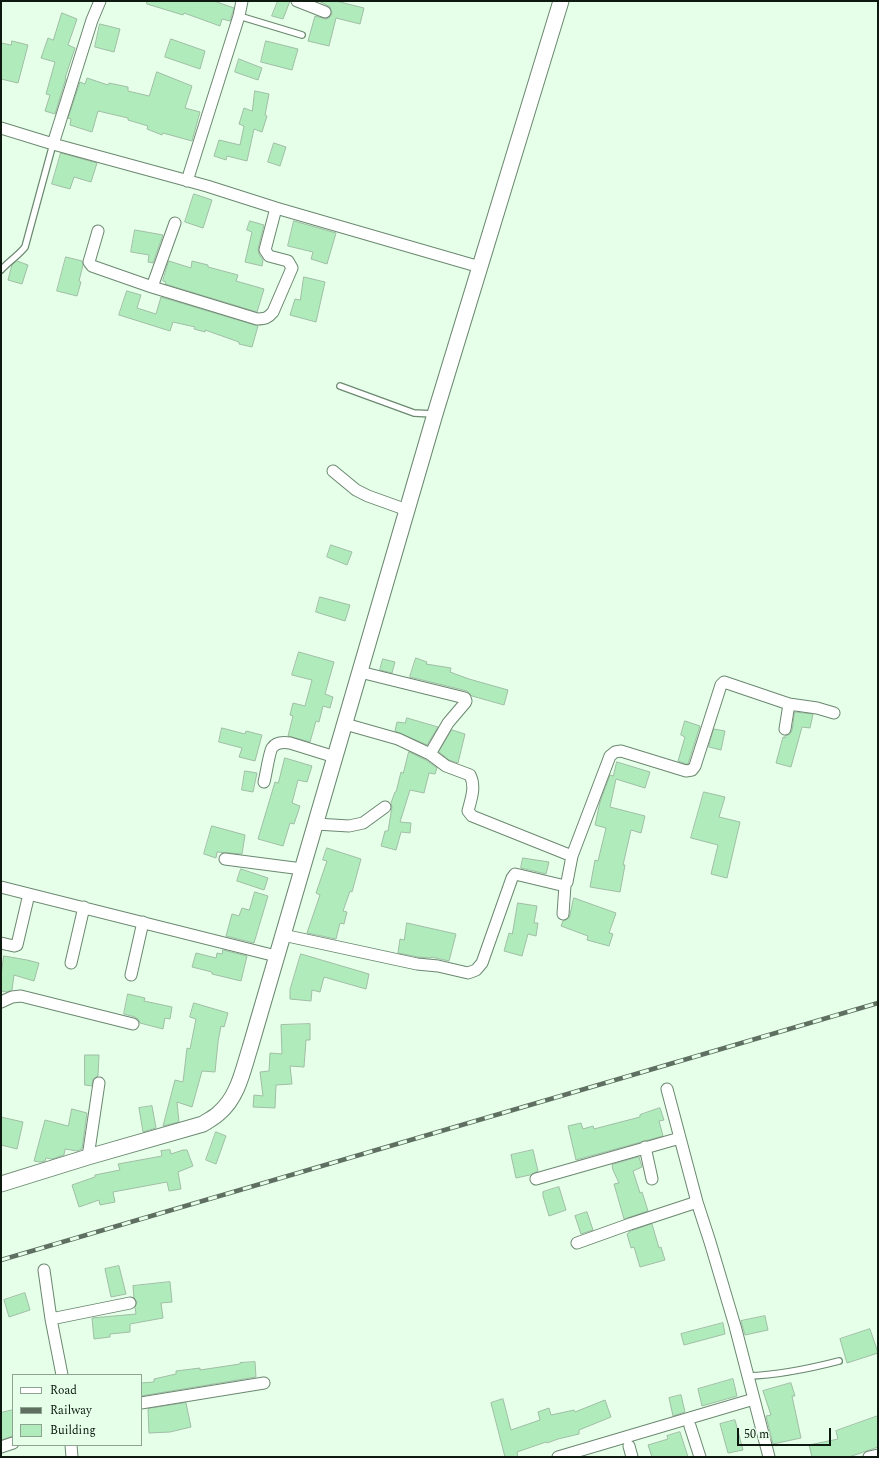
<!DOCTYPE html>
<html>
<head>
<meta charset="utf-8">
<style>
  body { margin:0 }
  #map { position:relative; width:879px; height:1458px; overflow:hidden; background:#e5ffe9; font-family:Spectral,serif }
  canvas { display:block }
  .frame { position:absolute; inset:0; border:2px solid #0e1910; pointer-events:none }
  .legend { position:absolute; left:12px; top:1374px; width:130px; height:72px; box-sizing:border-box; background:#e5ffe9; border:1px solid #8fa392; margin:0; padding:5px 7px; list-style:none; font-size:12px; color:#0e1910 }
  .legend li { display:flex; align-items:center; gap:8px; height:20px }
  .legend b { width:20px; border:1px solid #8fa392 }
  .scale { position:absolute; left:737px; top:1428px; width:94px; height:18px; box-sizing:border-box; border:2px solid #0e1910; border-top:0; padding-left:5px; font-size:12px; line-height:14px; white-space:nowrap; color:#0e1910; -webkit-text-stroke:3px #e5ffe9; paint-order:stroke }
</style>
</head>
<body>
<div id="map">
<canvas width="879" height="1458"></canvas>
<div class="frame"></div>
<ul class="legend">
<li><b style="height:5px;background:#fff"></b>Road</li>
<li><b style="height:5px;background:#5f7062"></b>Railway</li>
<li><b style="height:11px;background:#b0ebbb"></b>Building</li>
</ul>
<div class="scale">50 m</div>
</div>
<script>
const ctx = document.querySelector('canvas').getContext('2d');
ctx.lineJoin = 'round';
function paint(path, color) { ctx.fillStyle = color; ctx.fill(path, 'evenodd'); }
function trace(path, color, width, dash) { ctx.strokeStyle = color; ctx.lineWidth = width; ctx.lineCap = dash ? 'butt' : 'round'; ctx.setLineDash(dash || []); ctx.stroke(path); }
const building = new Path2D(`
  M147,1H214L234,8L230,21L222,19L220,26L184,13L183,15L147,4Z
  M278,1H290L283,19L272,16Z
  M319,1H336L364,8L360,24L336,18L329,46L308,41L315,16L326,19L329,18L332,14L330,7Z
  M62,13L77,19L68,45L75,48L65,78H66L55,114L45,111L50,95L46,94L55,62L41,58L48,38L53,40Z
  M100,24L120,29L114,52L95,47Z
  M171,39L205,51L200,69L165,57Z
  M12,41L28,45L18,83L1,79V43L11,45Z
  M266,41L298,49L292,70L261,62Z
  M239,59L262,68L258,80L235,72Z
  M157,72L192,86L185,108L200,112L192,141L163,133L162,135L147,129L148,126L128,120V118L98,111L92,132L70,125L71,119L68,118L80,82L85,84L87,78L108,85L109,83L128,87V91L149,96Z
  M255,91L269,94L265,115L267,116L262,132L254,129L247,161L227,156L226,160L214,156L219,140L240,145L244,126L239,124L244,108L252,111Z
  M274,143L286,147L280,166L268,162Z
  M61,153L97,163L91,182L74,177L70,189L52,184Z
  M194,194L212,200L203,228L185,222Z
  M250,221L264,225L258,249L259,254L263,260L262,266L245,262L252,232L247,230Z
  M294,221L336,233L327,264L311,259L313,252L288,246Z
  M135,230L163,235L153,263L148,262L149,255L131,252Z
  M66,257L82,261L83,265L79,281L81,282L77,296L57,291Z
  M17,261L28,265L22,284L8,280L12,265Z
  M169,261L191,268L192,261L208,265V267L238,275L236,281L264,289L257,312L165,284L166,282L163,281Z
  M304,277L325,282L316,322L290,315L295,299L300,300Z
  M127,291L141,295L137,308L156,314L161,297L258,326L252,347L239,344V342L205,330V332L194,329L195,327L173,322L170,331L119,315Z
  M331,545L352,552L347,565L327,557Z
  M320,597L350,605L345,621L316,612Z
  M299,652L334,662L325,694L333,697L330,708L323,706L319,722L316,721L310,742L288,736L293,716L290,715L293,703L305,706L312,680L292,675Z
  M416,658L427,662L426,664L451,668L450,672L469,679L508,690L504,705L472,696L467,691L410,677Z
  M383,659L395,662L392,673L380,670Z
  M795,712L813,714L810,728L802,727L791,767L776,763L783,737L785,738V736L790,734L792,730Z
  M407,718L438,727L427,745L395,731L397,722L405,723Z
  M685,721L700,726L688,764H686L678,761L685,737L681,735Z
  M222,728L245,734L246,731L262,735L255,761L239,757L242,748L219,742Z
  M714,729L725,731L721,750L709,747Z
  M452,730L465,734L458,763L449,760L439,752Z
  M409,752L426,760L437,768L435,774L429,773L424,793L410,790L400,822L411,823L410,833L401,832L396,850L381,846L385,831H388L392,807L391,803L395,792H396L401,772L403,773Z
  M285,758L312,766L307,782L298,780L292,803L300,806L294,824L290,823L283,846L258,839L275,782L278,783Z
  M617,762L650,772L645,788L616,779L610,807L645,816L641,833L631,830L623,865H625L620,892L590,887L595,860L598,861L606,828L595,825L600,802L610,775L613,776Z
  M245,771L257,773L253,792L242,790Z
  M704,792L725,797L719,817L740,822L727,878L711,874L718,845L691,838Z
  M212,826L245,835L242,854L217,852L216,858L204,854Z
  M327,848L361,859L352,892L350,891L343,911L347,912L344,924L340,923L336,939L307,933L320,895L316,893L327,861L323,860Z
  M523,858L549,862L546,874L521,868Z
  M241,869L268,878L264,890L237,881Z
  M255,892L268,896L254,943L226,936L232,914L239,916L242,908L249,910Z
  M574,898L616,913L609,933L613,934L609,946L587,940L588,936L561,926L563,921L569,918Z
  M518,903L537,906L534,923H538L536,936L528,934L522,956L504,951L509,933L512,934Z
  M407,923L456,934L449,961L431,957V958L418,957L398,953L400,939L404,940Z
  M223,950L247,956L241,981L212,974V972L192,967L196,953L216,958L217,953L222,954Z
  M301,954L369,974L366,989L324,977L320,992L312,990L311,1001L290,999V990Z
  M4,956L27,960L39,963L34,981L14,975L12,990L7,992L1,991V976Z
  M128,994L145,998L144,1001L172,1007L170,1019L165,1018L163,1029L140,1023L138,1019L135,1017L124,1014Z
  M194,1003L228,1013L224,1027L221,1026L218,1042L215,1072L202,1071L192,1107L177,1102L179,1122L163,1126L175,1080L183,1082L187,1048L190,1049L196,1019L190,1017Z
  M310,1024V1040H306L304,1067L290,1066L292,1084L276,1085L275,1108L253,1107L254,1095L263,1096L260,1072L269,1071L270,1053L282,1054L281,1025Z
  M85,1055H99L98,1076L93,1079L92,1086L85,1085Z
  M152,1106L156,1128L143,1132L139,1108Z
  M660,1108L664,1120L659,1121L663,1136L576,1160L568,1126L581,1123L583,1129L593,1126L594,1129L640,1117V1115Z
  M72,1109L87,1113L82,1149L77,1151L65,1149L64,1155L52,1159L46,1158L45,1161L40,1162L34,1161L45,1120L68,1126Z
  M1,1117L23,1122L17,1149L1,1145Z
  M216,1132L226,1136L216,1164L206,1160Z
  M170,1150L171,1154L183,1150H187L193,1166L178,1172L181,1189L169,1191L167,1182L113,1192L115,1202L100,1205L99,1200L79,1207L72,1185L95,1177V1175L120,1170L118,1164L162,1156L161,1151Z
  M533,1150L538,1171L530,1175L516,1178L511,1155Z
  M639,1157L642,1167L633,1171L640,1193L642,1192L648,1211L624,1219L614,1184L619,1183L613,1170L612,1165Z
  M559,1187L566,1210L549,1216L543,1196V1192Z
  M587,1212L593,1230L581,1234L575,1216Z
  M652,1224L659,1248L661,1247L665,1260L640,1267L634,1247L631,1248L627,1234L629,1233V1232Z
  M119,1266L126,1294L111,1297L105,1269Z
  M170,1282L172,1302L161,1303L163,1318L130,1324V1332L110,1334V1337L94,1339L92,1318L136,1314L135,1307L137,1302L134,1298L133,1286Z
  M25,1293L30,1310L9,1317L4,1300Z
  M765,1316L768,1330L745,1335L741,1321Z
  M723,1323L725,1334L684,1345L681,1334Z
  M870,1329L878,1353L847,1363L840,1339Z
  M255,1362L256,1377L141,1396V1383L154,1382V1379L176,1374V1371L200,1368V1370L240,1364V1363Z
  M733,1379L737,1396L702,1406L698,1389Z
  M791,1383L795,1396H792L801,1438L773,1444L766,1416L771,1415L763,1391Z
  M681,1395L685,1412L673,1416L669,1398Z
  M503,1399L511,1430L540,1420L538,1412L549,1408L551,1415L574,1410L575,1412L605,1400L611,1417L579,1430V1434L558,1439L547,1443L546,1442L517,1452L518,1457H505L491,1403Z
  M186,1403L191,1427L170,1432L149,1433L148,1409Z
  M13,1410V1436L1,1440V1413Z
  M878,1416V1447L849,1457H812L809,1445L838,1439L836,1431Z
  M735,1420L743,1450L728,1453L720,1424Z
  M680,1432L688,1457H652L648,1445L668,1439L667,1436Z`);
paint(building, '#b0ebbb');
trace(building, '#a0bea5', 1);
const lane = new Path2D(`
  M239,16L302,35
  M1,270C9,261 18,256 25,247L53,144
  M340,386L414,413L433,414
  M748,1376C780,1375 808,1369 839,1361`);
const street = new Path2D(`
  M297,1L325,12
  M1,128L53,144L207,186L276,208L480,267
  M53,144L92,20L100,1
  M187,181L239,16L242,1
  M98,231L89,262L92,266L152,287L257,319C265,319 268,318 273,312L292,268L288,261L269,256L265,250L276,208
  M152,287L175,223
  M333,471L356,490L368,496L407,510
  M360,672L465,698L466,701L465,703L448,723L430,754
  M345,724L398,739L430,754L446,766L470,775C476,787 471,799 468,811L472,816L572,856
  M785,729L789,704
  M264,782C266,775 269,753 272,748C276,742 284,742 290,743L335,757
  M316,824L349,826L363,823L385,807
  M225,859L302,869
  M1,887L276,956
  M563,914L565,885
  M283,935L417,964L438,966L468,973L476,970L482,963L512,878L515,874L561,885H565L567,882L572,856L610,756L615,752L621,751L686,771L692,770L695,766L721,685L724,682L789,704L817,708L834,713
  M1,943L14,946L17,945L29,894
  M71,963L84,907
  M131,975L143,922
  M1,1002L12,997L21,996L133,1024
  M667,1089L680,1138
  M645,1147L652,1179
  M88,1157L99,1083
  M536,1179L680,1138L697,1202L710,1242L735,1326L769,1457
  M577,1243L630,1224L697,1202
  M44,1270L51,1319L62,1375
  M51,1319L130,1303
  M141,1403L264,1383
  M690,1426L700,1457
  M71,1445L72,1457
  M629,1446L632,1457
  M1,1447L13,1443
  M558,1457L754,1399
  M869,1457L878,1455`);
const secondary = new Path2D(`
  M1,1184L88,1157L203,1124C209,1120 215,1117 219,1113C238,1097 243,1070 250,1048L435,414L561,1`);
trace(lane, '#6b8870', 8);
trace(street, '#6b8870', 13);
trace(secondary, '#6b8870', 17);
trace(lane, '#fff', 5.5);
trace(street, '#fff', 11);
trace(secondary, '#fff', 15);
const rail = new Path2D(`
  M1,1260L878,1003`);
trace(rail, '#5f7062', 4.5);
trace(rail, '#e5ffe9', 3, [9]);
</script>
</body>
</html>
